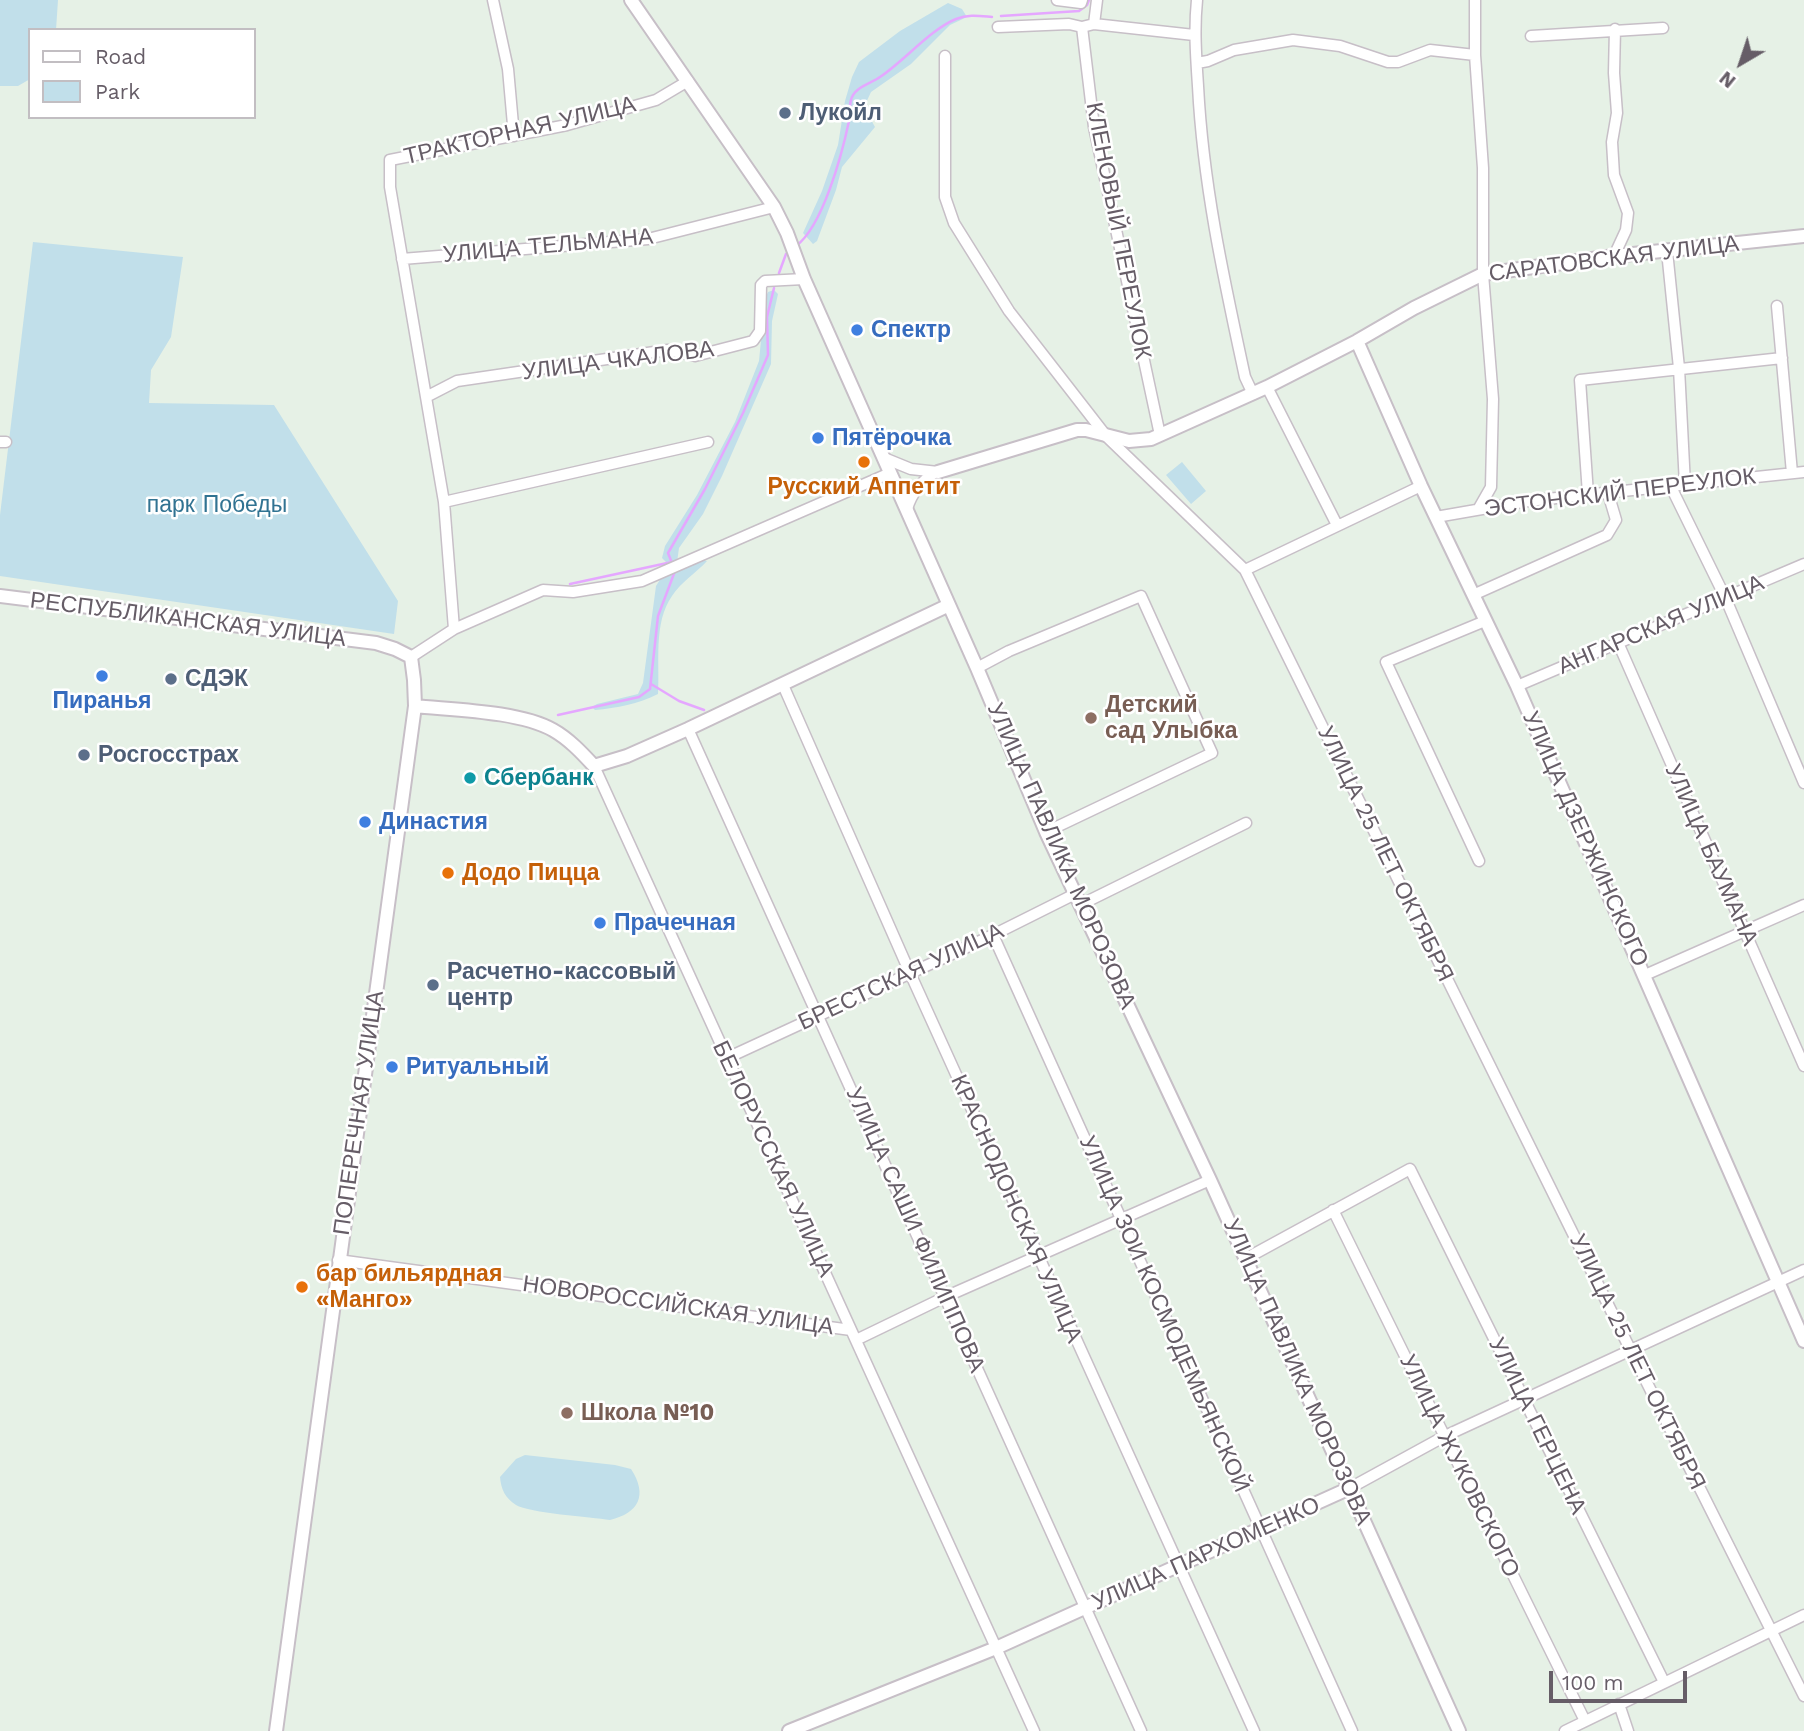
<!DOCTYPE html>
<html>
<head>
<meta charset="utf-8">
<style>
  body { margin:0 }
  #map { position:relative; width:1804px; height:1731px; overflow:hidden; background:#e6f1e6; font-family:"Work Sans",sans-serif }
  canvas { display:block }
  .legend { position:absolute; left:28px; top:28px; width:228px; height:91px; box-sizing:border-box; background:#fff; border:2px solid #c2bec2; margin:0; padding:9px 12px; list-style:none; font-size:21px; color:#665d67 }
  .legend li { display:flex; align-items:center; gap:14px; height:35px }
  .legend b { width:35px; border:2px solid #c2bec2 }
  .north { position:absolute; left:1706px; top:28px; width:70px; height:70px; -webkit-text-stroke:5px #fff; paint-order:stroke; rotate:219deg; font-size:19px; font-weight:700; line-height:28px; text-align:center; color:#665d67 }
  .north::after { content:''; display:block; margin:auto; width:24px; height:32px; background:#665d67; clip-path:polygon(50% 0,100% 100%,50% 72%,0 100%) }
  .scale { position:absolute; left:1549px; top:1671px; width:138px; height:32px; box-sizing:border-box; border:4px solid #665d67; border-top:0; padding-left:9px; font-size:21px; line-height:24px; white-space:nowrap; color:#665d67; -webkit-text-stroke:5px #fff; paint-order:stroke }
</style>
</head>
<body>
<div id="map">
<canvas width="1804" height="1731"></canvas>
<ul class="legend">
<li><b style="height:9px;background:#fff"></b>Road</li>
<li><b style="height:19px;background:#c1dfea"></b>Park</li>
</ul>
<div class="north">N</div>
<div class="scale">100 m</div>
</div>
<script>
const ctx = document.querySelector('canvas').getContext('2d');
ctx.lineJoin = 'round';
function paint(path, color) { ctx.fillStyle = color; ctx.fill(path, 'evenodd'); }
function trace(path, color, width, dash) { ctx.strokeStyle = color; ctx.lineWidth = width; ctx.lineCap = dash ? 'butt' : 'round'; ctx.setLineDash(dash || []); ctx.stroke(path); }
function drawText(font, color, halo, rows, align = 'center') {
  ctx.font = font + ' "Work Sans",sans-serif'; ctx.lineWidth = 5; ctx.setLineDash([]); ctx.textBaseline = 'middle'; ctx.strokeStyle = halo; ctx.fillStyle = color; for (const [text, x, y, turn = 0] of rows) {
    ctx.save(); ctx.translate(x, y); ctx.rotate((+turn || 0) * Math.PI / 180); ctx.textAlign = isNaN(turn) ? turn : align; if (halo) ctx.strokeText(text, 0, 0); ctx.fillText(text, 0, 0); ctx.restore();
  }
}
paint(new Path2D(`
  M0,0H58L56,30H30V79L18,86H0Z
  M948,3L962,9L967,17L950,25L911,64L871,92L864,107L875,127L842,167L836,190L817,241L813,244L803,233L822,191L838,145L845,101L852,77L859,62L900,31Z
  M33,242L183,257L171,337L151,370L149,403L274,405L398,601L394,634L0,576V515Z
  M774,290L778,294L772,321L771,364L722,476L703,514L679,548L677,562L668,564L662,558L665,546L697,495L735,422L759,361L765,299L768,292Z
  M1182,462L1206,491L1191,504L1166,475Z
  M702,560L707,561C696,573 681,582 672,596C653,623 660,663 658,694C638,704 617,708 595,710L592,707L597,704L638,694L643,683L656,586L661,578Z
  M525,1455L615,1465L631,1469C648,1495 639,1513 610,1520C591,1517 529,1513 516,1505C505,1498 501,1489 500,1477L516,1459Z`), '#c1dfea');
trace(new Path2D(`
  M1001,16L1079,11L1087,5L1089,0
  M796,246C823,226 842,154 849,121C851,114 849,106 851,100C854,87 870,84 880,77C903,62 931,29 956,19C968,14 980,16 992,17
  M779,273L786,254
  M672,563L668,553L705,489L743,413L768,355L767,317L774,288
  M570,584L672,562
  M651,684L679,701L704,710
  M558,715L639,697L650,689L658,616L675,571`), '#e5a7ff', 2.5);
const minor = new Path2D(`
  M493,0L508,69L514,136
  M1057,0L1081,3L1082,0
  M1197,0C1194,29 1196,56 1198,86C1203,185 1224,280 1245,377L1253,394
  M1475,0V55L1483,168V274L1493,399L1491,487L1479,508
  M1094,24L1097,0
  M998,27L1069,24L1082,27L1094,24L1194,35
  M1082,27L1094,127L1160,435
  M1531,36L1663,28
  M945,56V197L954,223L1009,311L1107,437L1245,570L1630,1349L1804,1696
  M1197,63L1208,61L1234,50L1293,40L1340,46L1388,62H1398L1430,50L1475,55
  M1667,251L1679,368L1685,485
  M1614,256L1626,230L1628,213L1614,175L1612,142L1617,113L1614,73L1615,29
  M402,259L648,239L774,207
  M1777,306L1792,473
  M1267,387L1337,525
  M426,397L457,381L668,350L695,356L753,341L760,331L761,285L765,281L804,279
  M0,442H6
  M884,458L911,469L938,472
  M1671,487L1725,597L1804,783
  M1588,494L1580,380L1782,358
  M444,502L708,442
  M907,509C912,492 921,481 936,472
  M1436,517L1528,501L1804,472
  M1245,570L1421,486
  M1473,595L1607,535L1616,520L1608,493
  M454,629L543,590L573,592L642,581L890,473
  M1619,645L1804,1066
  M411,657L454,629L444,502L390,187V160L567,125L656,100L688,81
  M977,668L1009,651L1141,596L1212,753L1046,832
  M783,685L910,973L1254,1731
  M1517,686L1804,564
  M688,729L1141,1731
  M594,766L1034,1731
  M1479,861L1386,662L1485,621
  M1080,905L1246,823
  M993,935L1352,1731
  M1645,975L1804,905
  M727,1058L993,935L1075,894
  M1333,1210L1585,1721
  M1245,1259L1410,1169L1664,1682
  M338,1260L851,1330
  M856,1340L945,1297L1210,1180
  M1350,1488L1445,1436L1804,1270
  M1619,1704L1628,1731
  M1565,1731L1804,1615`);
const tertiary = new Path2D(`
  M631,0L774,207L787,233L804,279L977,668L1046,832L1210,1180L1459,1731
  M1357,341L1421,486L1517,686L1804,1341
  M938,472L1077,430H1086L1129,441L1151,439L1267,387L1357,341L1414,308L1483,274L1614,256L1804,236
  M0,596L376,643L395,649L411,657L414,680L415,706L276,1731
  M415,706C454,710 519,711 553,730C569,739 582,753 594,766L627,756L688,729L949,605
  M789,1731L996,1648L1350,1488`);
trace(minor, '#c7bfc7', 13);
trace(tertiary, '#c7bfc7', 16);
trace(minor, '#fff', 10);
trace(tertiary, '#fff', 12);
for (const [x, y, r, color] of [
  [785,113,7,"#5c6f8a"],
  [857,330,7,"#3f7fe0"],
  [818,438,7,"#3f7fe0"],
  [864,462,7,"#e8710a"],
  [102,676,7,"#3f7fe0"],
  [171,679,7,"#5c6f8a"],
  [1091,718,7,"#8d6e63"],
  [84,755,7,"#5c6f8a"],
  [470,778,7,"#0f9aa8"],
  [365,822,7,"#3f7fe0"],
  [448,873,7,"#e8710a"],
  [600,923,7,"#3f7fe0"],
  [433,985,7,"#5c6f8a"],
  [392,1067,7,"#3f7fe0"],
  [302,1287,7,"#e8710a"],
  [567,1413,7,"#8d6e63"]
]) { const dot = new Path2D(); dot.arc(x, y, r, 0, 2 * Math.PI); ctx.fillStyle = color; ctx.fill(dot); trace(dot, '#fff', 2.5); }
drawText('bold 23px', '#4e5e75', '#fff', [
  ["Лукойл",799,113],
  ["СДЭК",185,679],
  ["Росгосстрах",98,755],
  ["Расчетно-кассовый",447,972],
  ["центр",447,998]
], 'left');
drawText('23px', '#665d67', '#fff', [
  ["ТРАКТОРНАЯ УЛИЦА",520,131,-13],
  ["КЛЕНОВЫЙ ПЕРЕУЛОК",1118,231,79],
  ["УЛИЦА ТЕЛЬМАНА",548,246,-5],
  ["САРАТОВСКАЯ УЛИЦА",1614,259,-7],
  ["УЛИЦА ЧКАЛОВА",618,361,-7],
  ["ЭСТОНСКИЙ ПЕРЕУЛОК",1620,493,-7],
  ["РЕСПУБЛИКАНСКАЯ УЛИЦА",188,620,7],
  ["АНГАРСКАЯ УЛИЦА",1661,625,-23],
  ["УЛИЦА ДЗЕРЖИНСКОГО",1585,839,66],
  ["УЛИЦА 25 ЛЕТ ОКТЯБРЯ",1385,854,64],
  ["УЛИЦА БАУМАНА",1711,855,66],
  ["УЛИЦА ПАВЛИКА МОРОЗОВА",1061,856,66],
  ["БРЕСТСКАЯ УЛИЦА",901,977,-25],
  ["ПОПЕРЕЧНАЯ УЛИЦА",359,1113,-82],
  ["БЕЛОРУССКАЯ УЛИЦА",773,1159,65],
  ["КРАСНОДОНСКАЯ УЛИЦА",1016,1209,66],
  ["УЛИЦА САШИ ФИЛИППОВА",915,1230,66],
  ["НОВОРОССИЙСКАЯ УЛИЦА",678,1306,8],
  ["УЛИЦА ЗОИ КОСМОДЕМЬЯНСКОЙ",1164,1314,66],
  ["УЛИЦА 25 ЛЕТ ОКТЯБРЯ",1637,1362,64],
  ["УЛИЦА ПАВЛИКА МОРОЗОВА",1297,1372,66],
  ["УЛИЦА ГЕРЦЕНА",1537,1426,64],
  ["УЛИЦА ЖУКОВСКОГО",1459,1466,64],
  ["УЛИЦА ПАРХОМЕНКО",1206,1554,-24]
]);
drawText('bold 23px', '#366cbe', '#fff', [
  ["Спектр",871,330],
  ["Пятёрочка",832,438],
  ["Пиранья",102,701,"center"],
  ["Династия",379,822],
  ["Прачечная",614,923],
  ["Ритуальный",406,1067]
], 'left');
drawText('bold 23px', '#c56008', '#fff', [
  ["Русский Аппетит",864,487,"center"],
  ["Додо Пицца",462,873],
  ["бар бильярдная",316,1274],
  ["«Манго»",316,1300]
], 'left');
drawText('23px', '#317392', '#fff', [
  ["парк Победы",217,505]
]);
drawText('bold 23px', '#785e54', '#fff', [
  ["Детский",1105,705],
  ["сад Улыбка",1105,731],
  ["Школа №10",581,1413]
], 'left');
drawText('bold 23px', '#0d838f', '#fff', [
  ["Сбербанк",484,778]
], 'left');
</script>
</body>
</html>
